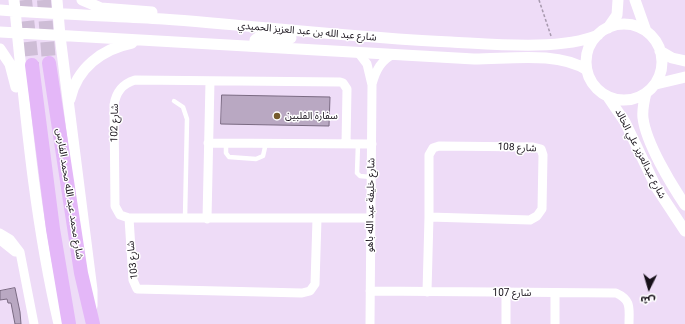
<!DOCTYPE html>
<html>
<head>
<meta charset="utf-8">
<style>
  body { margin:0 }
  #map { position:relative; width:685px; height:324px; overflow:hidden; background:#eedcf7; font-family:Roboto,"Noto Sans Arabic",sans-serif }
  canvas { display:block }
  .north { position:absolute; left:629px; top:268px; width:40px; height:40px; -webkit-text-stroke:3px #fff; paint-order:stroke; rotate:185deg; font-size:11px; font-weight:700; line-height:16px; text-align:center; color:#161019 }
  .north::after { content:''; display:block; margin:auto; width:14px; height:18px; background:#161019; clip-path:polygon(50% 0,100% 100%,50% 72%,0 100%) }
</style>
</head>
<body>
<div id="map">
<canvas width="685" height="324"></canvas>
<div class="north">ش</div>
</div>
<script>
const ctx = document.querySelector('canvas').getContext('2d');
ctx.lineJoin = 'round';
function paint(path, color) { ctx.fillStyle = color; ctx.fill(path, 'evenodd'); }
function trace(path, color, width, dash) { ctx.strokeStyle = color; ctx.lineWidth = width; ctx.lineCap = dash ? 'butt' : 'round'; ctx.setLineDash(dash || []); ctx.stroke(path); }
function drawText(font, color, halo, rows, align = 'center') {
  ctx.font = font + ' Roboto,"Noto Sans Arabic",sans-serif'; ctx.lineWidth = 3; ctx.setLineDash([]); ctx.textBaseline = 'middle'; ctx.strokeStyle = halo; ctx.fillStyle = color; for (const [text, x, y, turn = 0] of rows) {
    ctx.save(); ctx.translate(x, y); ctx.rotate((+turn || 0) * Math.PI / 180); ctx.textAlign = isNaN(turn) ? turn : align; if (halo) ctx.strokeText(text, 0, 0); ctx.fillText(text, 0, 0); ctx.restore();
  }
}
const building = new Path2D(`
  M222,95L330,97L329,126L221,124Z
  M15,288L20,312L21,324H15L11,303H8L7,299L0,300V291Z`);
paint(building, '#b9a8c2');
trace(building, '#7a6a82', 1);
trace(new Path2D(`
  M25,0L32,65
  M44,0L49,63`), '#cebdd6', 14, [14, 7]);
trace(new Path2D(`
  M539,0L551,36`), '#a799ae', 1.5, [3, 2]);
trace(new Path2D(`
  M174,101L183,107L187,119L185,219
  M226,143V153L229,157L256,159L263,156L266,143
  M358,144L357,173L360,176L371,177`), '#fff', 4.5);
trace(new Path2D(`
  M358,52L367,64L372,85L370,324
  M372,84C376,70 381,60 394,54
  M208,143L372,144
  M346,144L347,89L343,83L340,82L135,80C122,84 116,92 114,105L115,206L120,215L129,218H371
  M129,218L133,280L137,289L302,293L310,291L315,284L317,219
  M207,219L210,81
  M0,233L10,239L20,252L34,324
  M0,240L15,252
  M370,291L616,293C632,300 629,309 629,324
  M427,292L429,217L530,220L537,216L542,209L543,155L541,149L533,147L439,146L433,148L429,155V217
  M555,293V324
  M506,324V293`), '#fff', 9);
trace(new Path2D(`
  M14,0C25,108 34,218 59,324
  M57,0L60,36L92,290V306
  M82,0L101,8L152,12
  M635,0L646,31
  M0,10C54,14 108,16 163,19C259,26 355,38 451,42C492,44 561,51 598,35
  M586 62a38 38 0 1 1 76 0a38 38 0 1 1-76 0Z
  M608,28L617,15L618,0
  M0,32L474,59C509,59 558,51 587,70
  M255,46V40L259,37L291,38
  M0,49L10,64L16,87
  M660,51L672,58L685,61
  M656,84L685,77
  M646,93C644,101 642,109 643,118C646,143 671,184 685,205
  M608,97L625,122L656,187L685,231
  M70,99C77,68 102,49 132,43`), '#fff', 11);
trace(new Path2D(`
  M49,63L81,273L93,324
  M32,65L53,229L69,324`), '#e4b7f8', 14);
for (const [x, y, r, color] of [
  [277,116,4,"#755b2d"]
]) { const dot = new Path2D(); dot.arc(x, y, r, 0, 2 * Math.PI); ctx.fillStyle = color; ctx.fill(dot); trace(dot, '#fff', 1.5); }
drawText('10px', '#161019', '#fff', [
  ["شارع عبد الله بن عبد العزيز الحميدي",307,32,5],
  ["شارع 102",115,123,-89],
  ["شارع 108",517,148,3],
  ["شارع عبدالعزيز علي الخالد",640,154,63],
  ["شارع محمد عبد الله محمد الفارس",69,194,81],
  ["شارع خليفة عبد الله باهو",371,205,-89],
  ["شارع 103",133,260,-96],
  ["شارع 107",512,293]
]);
drawText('10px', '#161019', '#fff', [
  ["سفارة الفلبين",285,116]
], 'left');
</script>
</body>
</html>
